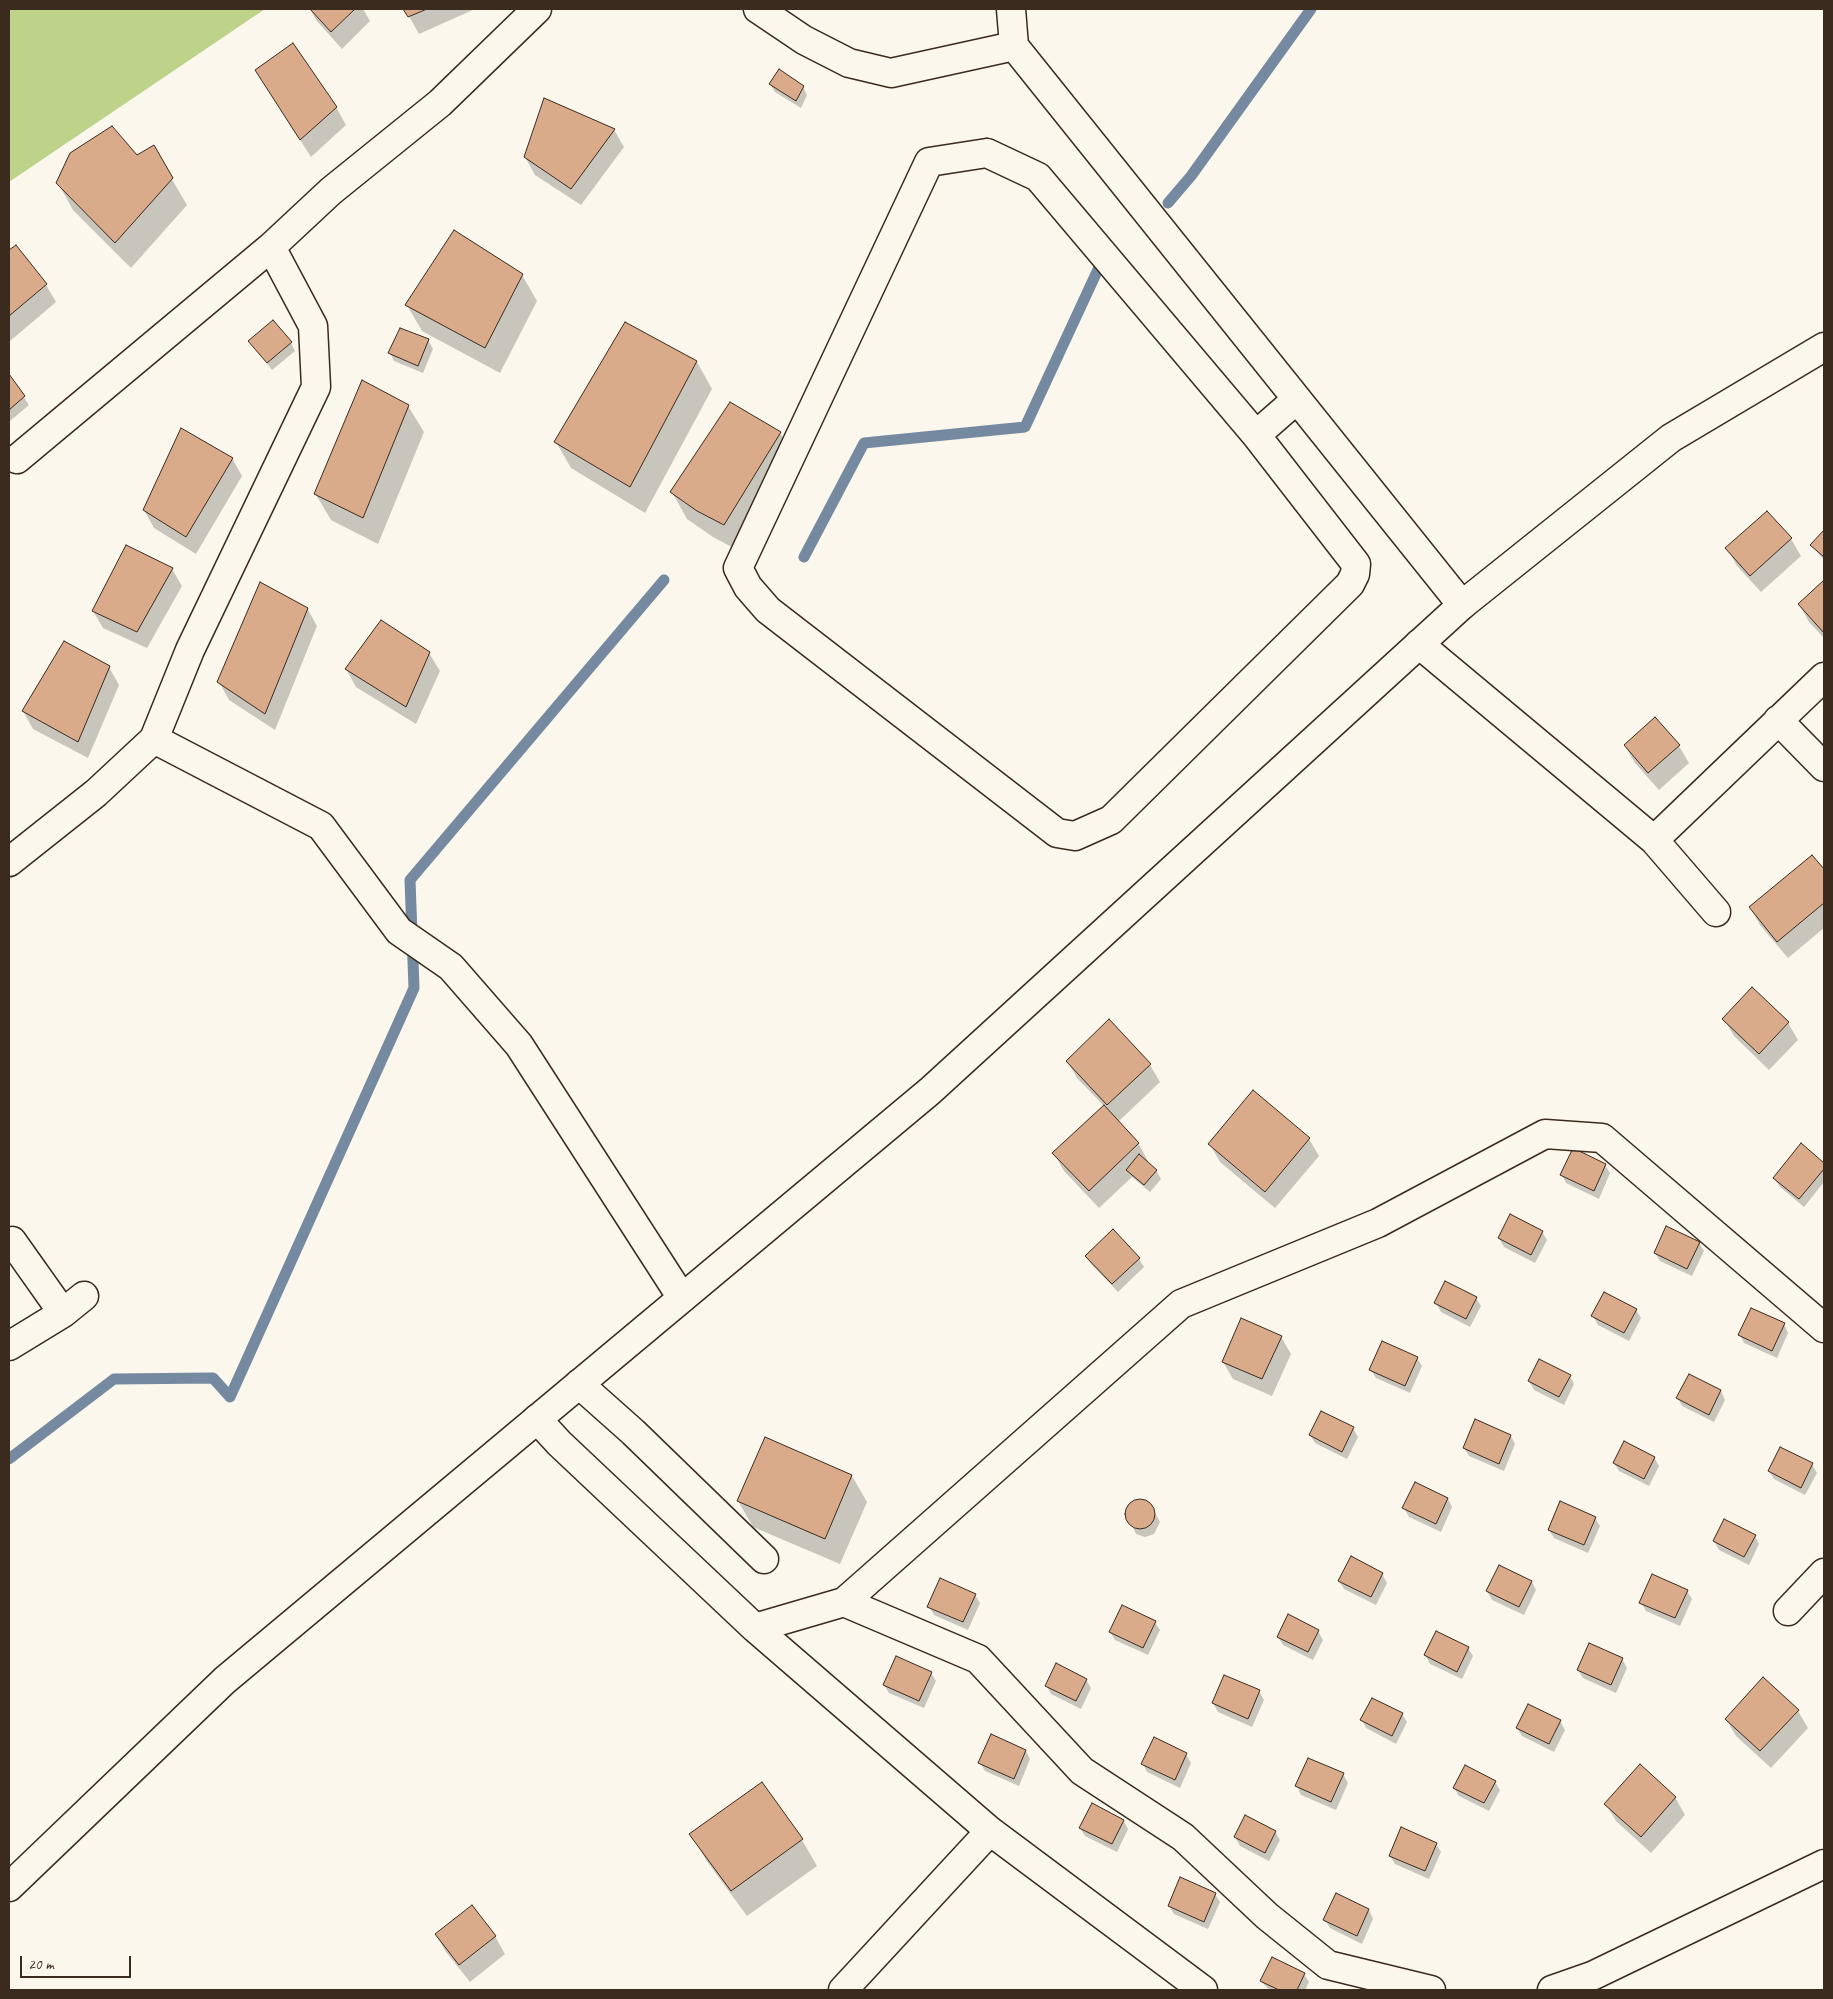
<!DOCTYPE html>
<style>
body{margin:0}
#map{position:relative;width:1833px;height:1999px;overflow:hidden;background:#fbf7ec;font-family:Caveat,sans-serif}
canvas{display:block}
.frame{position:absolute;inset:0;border:10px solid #3b2a1e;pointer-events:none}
.scale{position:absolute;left:20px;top:1956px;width:111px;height:22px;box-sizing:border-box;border:2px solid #3b2a1e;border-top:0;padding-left:6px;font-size:15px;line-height:18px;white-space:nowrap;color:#3b2a1e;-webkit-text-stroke:4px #fbf7ec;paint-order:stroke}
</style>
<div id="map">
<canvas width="1833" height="1999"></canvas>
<div class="frame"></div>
<div class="scale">20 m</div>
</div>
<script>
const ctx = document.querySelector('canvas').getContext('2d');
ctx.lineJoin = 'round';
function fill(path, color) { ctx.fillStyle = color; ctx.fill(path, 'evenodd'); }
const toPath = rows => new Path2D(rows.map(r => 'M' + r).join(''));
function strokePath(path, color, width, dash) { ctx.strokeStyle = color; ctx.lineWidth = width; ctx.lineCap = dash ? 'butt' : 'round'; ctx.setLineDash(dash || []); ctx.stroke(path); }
const green = toPath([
 [9,9,265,9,9,182]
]);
const shadow = toPath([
 [310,9,363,9,370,21,342,49,316,20],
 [405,9,475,9,419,34],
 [256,71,336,107,346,125,311,157],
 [770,84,803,87,807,95,801,108,775,92],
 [614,130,624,147,581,205,535,175,525,157],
 [153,147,187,205,131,268,73,210,58,183,137,157],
 [15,247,46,285,56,302,9,342,9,252],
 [522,275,537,301,500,373,422,331,407,305],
 [625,324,697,362,712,389,645,513,571,468,556,442],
 [428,340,433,349,423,373,394,361,390,353],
 [250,341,291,343,295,351,272,370],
 [9,376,29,405,9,422],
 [408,406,424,432,378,544,331,520,315,493],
 [780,433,795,459,739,551,713,537,687,519,672,492],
 [232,458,242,476,196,554,154,528,144,510],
 [1824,532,1824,560,1812,546],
 [1791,539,1801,556,1761,592,1737,566,1727,548],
 [172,569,182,586,147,648,103,628,93,611],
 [1824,581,1824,638,1809,622,1799,604],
 [307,608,317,626,275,730,229,700,219,682],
 [429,653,440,671,416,724,356,687,346,669],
 [109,667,119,685,88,758,33,729,23,711],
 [1625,746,1679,746,1689,763,1659,790,1635,763],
 [1812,856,1824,871,1824,928,1788,958,1760,925,1750,907],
 [1724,1019,1788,1023,1798,1040,1769,1070,1734,1036],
 [1067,1061,1150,1065,1160,1082,1118,1122,1138,1143,1148,1161,1147,1162,1156,1170,1161,1179,1150,1192,1132,1177,1099,1208,1064,1171,1054,1153,1104,1106,1077,1078],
 [1309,1139,1319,1156,1275,1208,1220,1162,1210,1144],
 [1801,1145,1824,1164,1824,1182,1804,1207,1779,1186,1774,1178],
 [1605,1165,1610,1173,1599,1199,1566,1183,1562,1175],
 [1113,1231,1139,1259,1144,1267,1118,1292,1091,1264,1086,1256],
 [1542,1232,1547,1240,1535,1263,1504,1247,1499,1238],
 [1699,1243,1704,1251,1692,1276,1660,1261,1655,1253],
 [1476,1298,1481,1306,1470,1327,1441,1312,1436,1303],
 [1636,1310,1641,1318,1629,1341,1598,1325,1593,1316],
 [1784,1324,1788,1333,1777,1358,1744,1343,1740,1335],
 [1281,1337,1291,1354,1272,1396,1233,1379,1223,1362],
 [1417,1358,1422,1366,1410,1393,1376,1378,1371,1370],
 [1570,1376,1574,1384,1564,1405,1534,1390,1529,1381],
 [1689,1376,1721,1391,1725,1400,1714,1422,1682,1406,1678,1398],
 [1353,1428,1358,1437,1347,1459,1315,1443,1310,1435],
 [1511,1436,1515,1444,1504,1471,1469,1456,1464,1448],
 [765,1438,852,1476,867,1502,840,1564,753,1527,738,1501],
 [1654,1457,1659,1466,1649,1486,1619,1471,1614,1463],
 [1812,1464,1817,1473,1805,1495,1774,1479,1769,1471],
 [1448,1499,1452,1507,1441,1532,1409,1517,1404,1508],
 [1138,1500,1151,1505,1160,1522,1154,1534,1145,1537,1136,1534,1126,1512,1130,1504],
 [1595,1518,1600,1526,1588,1553,1554,1538,1549,1530],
 [1755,1536,1759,1544,1749,1565,1719,1550,1714,1541],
 [1382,1574,1387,1583,1376,1605,1344,1589,1339,1581],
 [1532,1582,1536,1590,1524,1615,1492,1600,1487,1591],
 [1687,1591,1692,1599,1680,1626,1646,1611,1641,1603],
 [975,1595,980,1603,968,1630,934,1615,929,1606],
 [1288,1616,1318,1631,1323,1640,1313,1660,1283,1645,1278,1637],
 [1155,1622,1160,1630,1148,1655,1115,1640,1110,1632],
 [1468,1648,1473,1656,1462,1679,1430,1664,1425,1655],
 [1622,1659,1627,1668,1616,1693,1583,1678,1578,1670],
 [931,1673,936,1681,924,1708,889,1693,884,1685],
 [1086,1680,1091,1688,1081,1709,1051,1694,1046,1685],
 [1259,1691,1264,1700,1252,1727,1218,1712,1213,1703],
 [1798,1711,1808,1728,1771,1768,1736,1736,1726,1719],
 [1402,1714,1407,1722,1396,1744,1366,1728,1362,1720],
 [1560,1721,1565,1730,1554,1752,1522,1736,1517,1728],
 [1154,1739,1186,1754,1191,1763,1180,1788,1147,1772,1143,1764],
 [1026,1751,1030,1759,1019,1786,985,1771,980,1763],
 [1343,1774,1348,1783,1336,1810,1301,1795,1297,1786],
 [1495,1782,1500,1790,1489,1811,1459,1796,1454,1788],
 [761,1783,802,1840,817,1866,747,1916,706,1860,691,1834],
 [1675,1797,1685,1815,1651,1853,1616,1821,1606,1804],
 [1124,1821,1128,1829,1117,1852,1085,1836,1080,1828],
 [1275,1831,1280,1840,1269,1861,1240,1846,1235,1837],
 [1436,1844,1441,1852,1429,1879,1395,1864,1390,1856],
 [1215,1894,1220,1902,1208,1929,1174,1914,1169,1906],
 [1336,1895,1369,1910,1373,1919,1362,1944,1330,1928,1325,1920],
 [436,1935,495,1936,505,1954,470,1982,446,1952],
 [1304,1974,1309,1982,1305,1990,1269,1990,1261,1981]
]);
const stream = toPath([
 [1168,203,1191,176,1311,9],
 [804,557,864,443,1025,427,1101,263],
 [9,1459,114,1379,213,1378,230,1397,414,988,410,880,664,580]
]);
const building = toPath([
 [310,9,355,9,331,32,310,9],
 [403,9,427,9,408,17,403,9],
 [293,43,337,107,300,140,255,70,293,43],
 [779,69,804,86,796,101,769,84,779,69],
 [544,98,615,129,571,189,524,157,544,98],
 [112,126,137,155,154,145,173,178,115,243,56,183,70,153,112,126],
 [454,230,523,274,485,348,405,305,454,230],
 [16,245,47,284,9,316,9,250,16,245],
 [273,320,292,342,267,363,248,341,273,320],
 [625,322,697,361,630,487,554,442,625,322],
 [400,328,429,339,418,366,388,353,400,328],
 [9,374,25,396,9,410,9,374],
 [362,380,409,405,363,518,314,494,362,380],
 [730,402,781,432,724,525,697,511,670,492,730,402],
 [181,428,233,458,186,537,143,510,181,428],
 [1767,511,1792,538,1750,576,1725,548,1767,511],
 [1824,530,1824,557,1810,545,1824,530],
 [126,545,173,568,137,632,92,611,126,545],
 [1824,580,1824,633,1798,604,1824,580],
 [260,582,308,608,265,714,217,682,260,582],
 [381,620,430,652,406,707,345,669,381,620],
 [64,641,110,666,78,742,22,711,64,641],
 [1655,717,1680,745,1648,773,1624,745,1655,717],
 [1812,855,1824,869,1824,903,1777,942,1749,907,1812,855],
 [1752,987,1789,1022,1759,1054,1722,1019,1752,987],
 [1109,1019,1151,1064,1107,1105,1066,1061,1109,1019],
 [1253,1090,1310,1138,1265,1192,1208,1144,1253,1090],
 [1104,1105,1139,1143,1089,1191,1052,1153,1104,1105],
 [1801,1143,1824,1163,1824,1169,1799,1199,1773,1178,1801,1143],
 [1573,1148,1606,1164,1594,1191,1560,1175,1573,1148],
 [1139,1154,1157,1170,1144,1185,1126,1170,1139,1154],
 [1510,1214,1543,1231,1531,1255,1498,1238,1510,1214],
 [1666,1226,1700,1242,1687,1269,1654,1253,1666,1226],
 [1113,1229,1140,1258,1112,1284,1085,1256,1113,1229],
 [1445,1281,1477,1297,1466,1319,1434,1303,1445,1281],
 [1604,1292,1637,1309,1624,1333,1591,1316,1604,1292],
 [1751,1308,1785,1323,1772,1351,1738,1335,1751,1308],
 [1241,1318,1282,1336,1262,1379,1222,1362,1241,1318],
 [1382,1341,1418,1357,1405,1386,1369,1370,1382,1341],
 [1539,1359,1571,1375,1559,1397,1528,1381,1539,1359],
 [1689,1374,1721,1390,1709,1415,1676,1398,1689,1374],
 [1321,1411,1354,1427,1342,1452,1309,1435,1321,1411],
 [1475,1419,1511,1435,1499,1464,1463,1448,1475,1419],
 [765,1437,852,1475,825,1539,737,1501,765,1437],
 [1624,1441,1655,1457,1644,1479,1613,1463,1624,1441],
 [1780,1447,1813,1463,1801,1488,1768,1471,1780,1447],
 [1415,1482,1448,1498,1436,1524,1402,1508,1415,1482],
 '1125 1514a15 15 0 1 1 30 0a15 15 0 1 1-30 0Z',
 [1560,1501,1596,1517,1584,1545,1548,1530,1560,1501],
 [1724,1519,1756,1535,1744,1557,1713,1541,1724,1519],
 [1351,1556,1383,1573,1371,1597,1338,1581,1351,1556],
 [1499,1565,1532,1581,1519,1607,1486,1591,1499,1565],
 [1652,1574,1688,1590,1675,1618,1639,1603,1652,1574],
 [940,1578,976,1594,963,1622,927,1607,940,1578],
 [1122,1605,1156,1621,1143,1648,1109,1632,1122,1605],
 [1288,1614,1319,1630,1308,1652,1277,1637,1288,1614],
 [1436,1631,1469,1647,1457,1672,1424,1655,1436,1631],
 [1589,1643,1623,1658,1611,1685,1577,1670,1589,1643],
 [896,1656,932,1672,919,1701,883,1685,896,1656],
 [1056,1663,1087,1679,1076,1701,1045,1686,1056,1663],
 [1224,1675,1260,1690,1248,1719,1212,1703,1224,1675],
 [1763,1677,1799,1710,1760,1751,1725,1719,1763,1677],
 [1372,1698,1403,1713,1392,1736,1360,1720,1372,1698],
 [1528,1704,1561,1720,1549,1744,1516,1728,1528,1704],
 [991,1734,1026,1750,1014,1779,978,1763,991,1734],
 [1154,1737,1187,1753,1175,1780,1141,1764,1154,1737],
 [1308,1758,1344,1773,1331,1802,1295,1786,1308,1758],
 [1640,1764,1676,1797,1641,1837,1604,1804,1640,1764],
 [1465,1765,1496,1781,1484,1803,1453,1788,1465,1765],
 [762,1782,803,1839,731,1891,689,1834,762,1782],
 [1092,1803,1124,1820,1112,1844,1079,1828,1092,1803],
 [1245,1815,1276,1831,1265,1853,1234,1837,1245,1815],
 [1401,1827,1437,1843,1425,1871,1389,1856,1401,1827],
 [1180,1877,1216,1893,1204,1922,1168,1906,1180,1877],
 [1336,1893,1369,1909,1357,1936,1323,1920,1336,1893],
 [472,1905,496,1936,459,1965,435,1934,472,1905],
 [1272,1957,1305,1973,1297,1990,1279,1990,1260,1981,1272,1957]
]);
const minor = toPath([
 [758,9,804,40,849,63,891,73,1014,46],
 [1011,9,1014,46,1462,605],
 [987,153,1038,177,1256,435,1356,564,1355,574,1350,584,1111,820,1075,836,1057,833,768,610,748,587,738,568,929,162,987,153],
 [1256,435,1296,400],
 [17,459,271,247,331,191,440,103,537,9],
 [1419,644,1654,840,1716,912],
 [1778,720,1824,767],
 [154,739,321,826,399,931,451,967,519,1045,682,1298],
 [1654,840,1824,677],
 [9,862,96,793,154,739,190,650,316,387,313,326,271,247],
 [12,1241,63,1313],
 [9,1346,63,1313,84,1296],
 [579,1384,633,1432,764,1559],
 [537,1419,559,1443,755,1628,990,1831,1203,1990],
 [844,1602,978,1659,1082,1771,1183,1837,1267,1916,1328,1965,1431,1990],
 [1788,1611,1824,1573],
 [755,1628,844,1602,1181,1304,1378,1223,1545,1134,1602,1138,1824,1328],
 [843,1990,990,1831],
 [1552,1990,1592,1976,1824,1864]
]);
const secondary = toPath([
 [9,1887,225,1680,930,1091,1462,605,1671,438,1824,347]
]);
fill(green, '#bdd389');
fill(shadow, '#0003');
strokePath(stream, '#758aa0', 11);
fill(building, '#daab8b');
strokePath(building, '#3b2a1e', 1);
strokePath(minor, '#3b2a1e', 31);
strokePath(secondary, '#3b2a1e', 31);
strokePath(minor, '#fbf7ec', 28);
strokePath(secondary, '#fbf7ec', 28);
</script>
